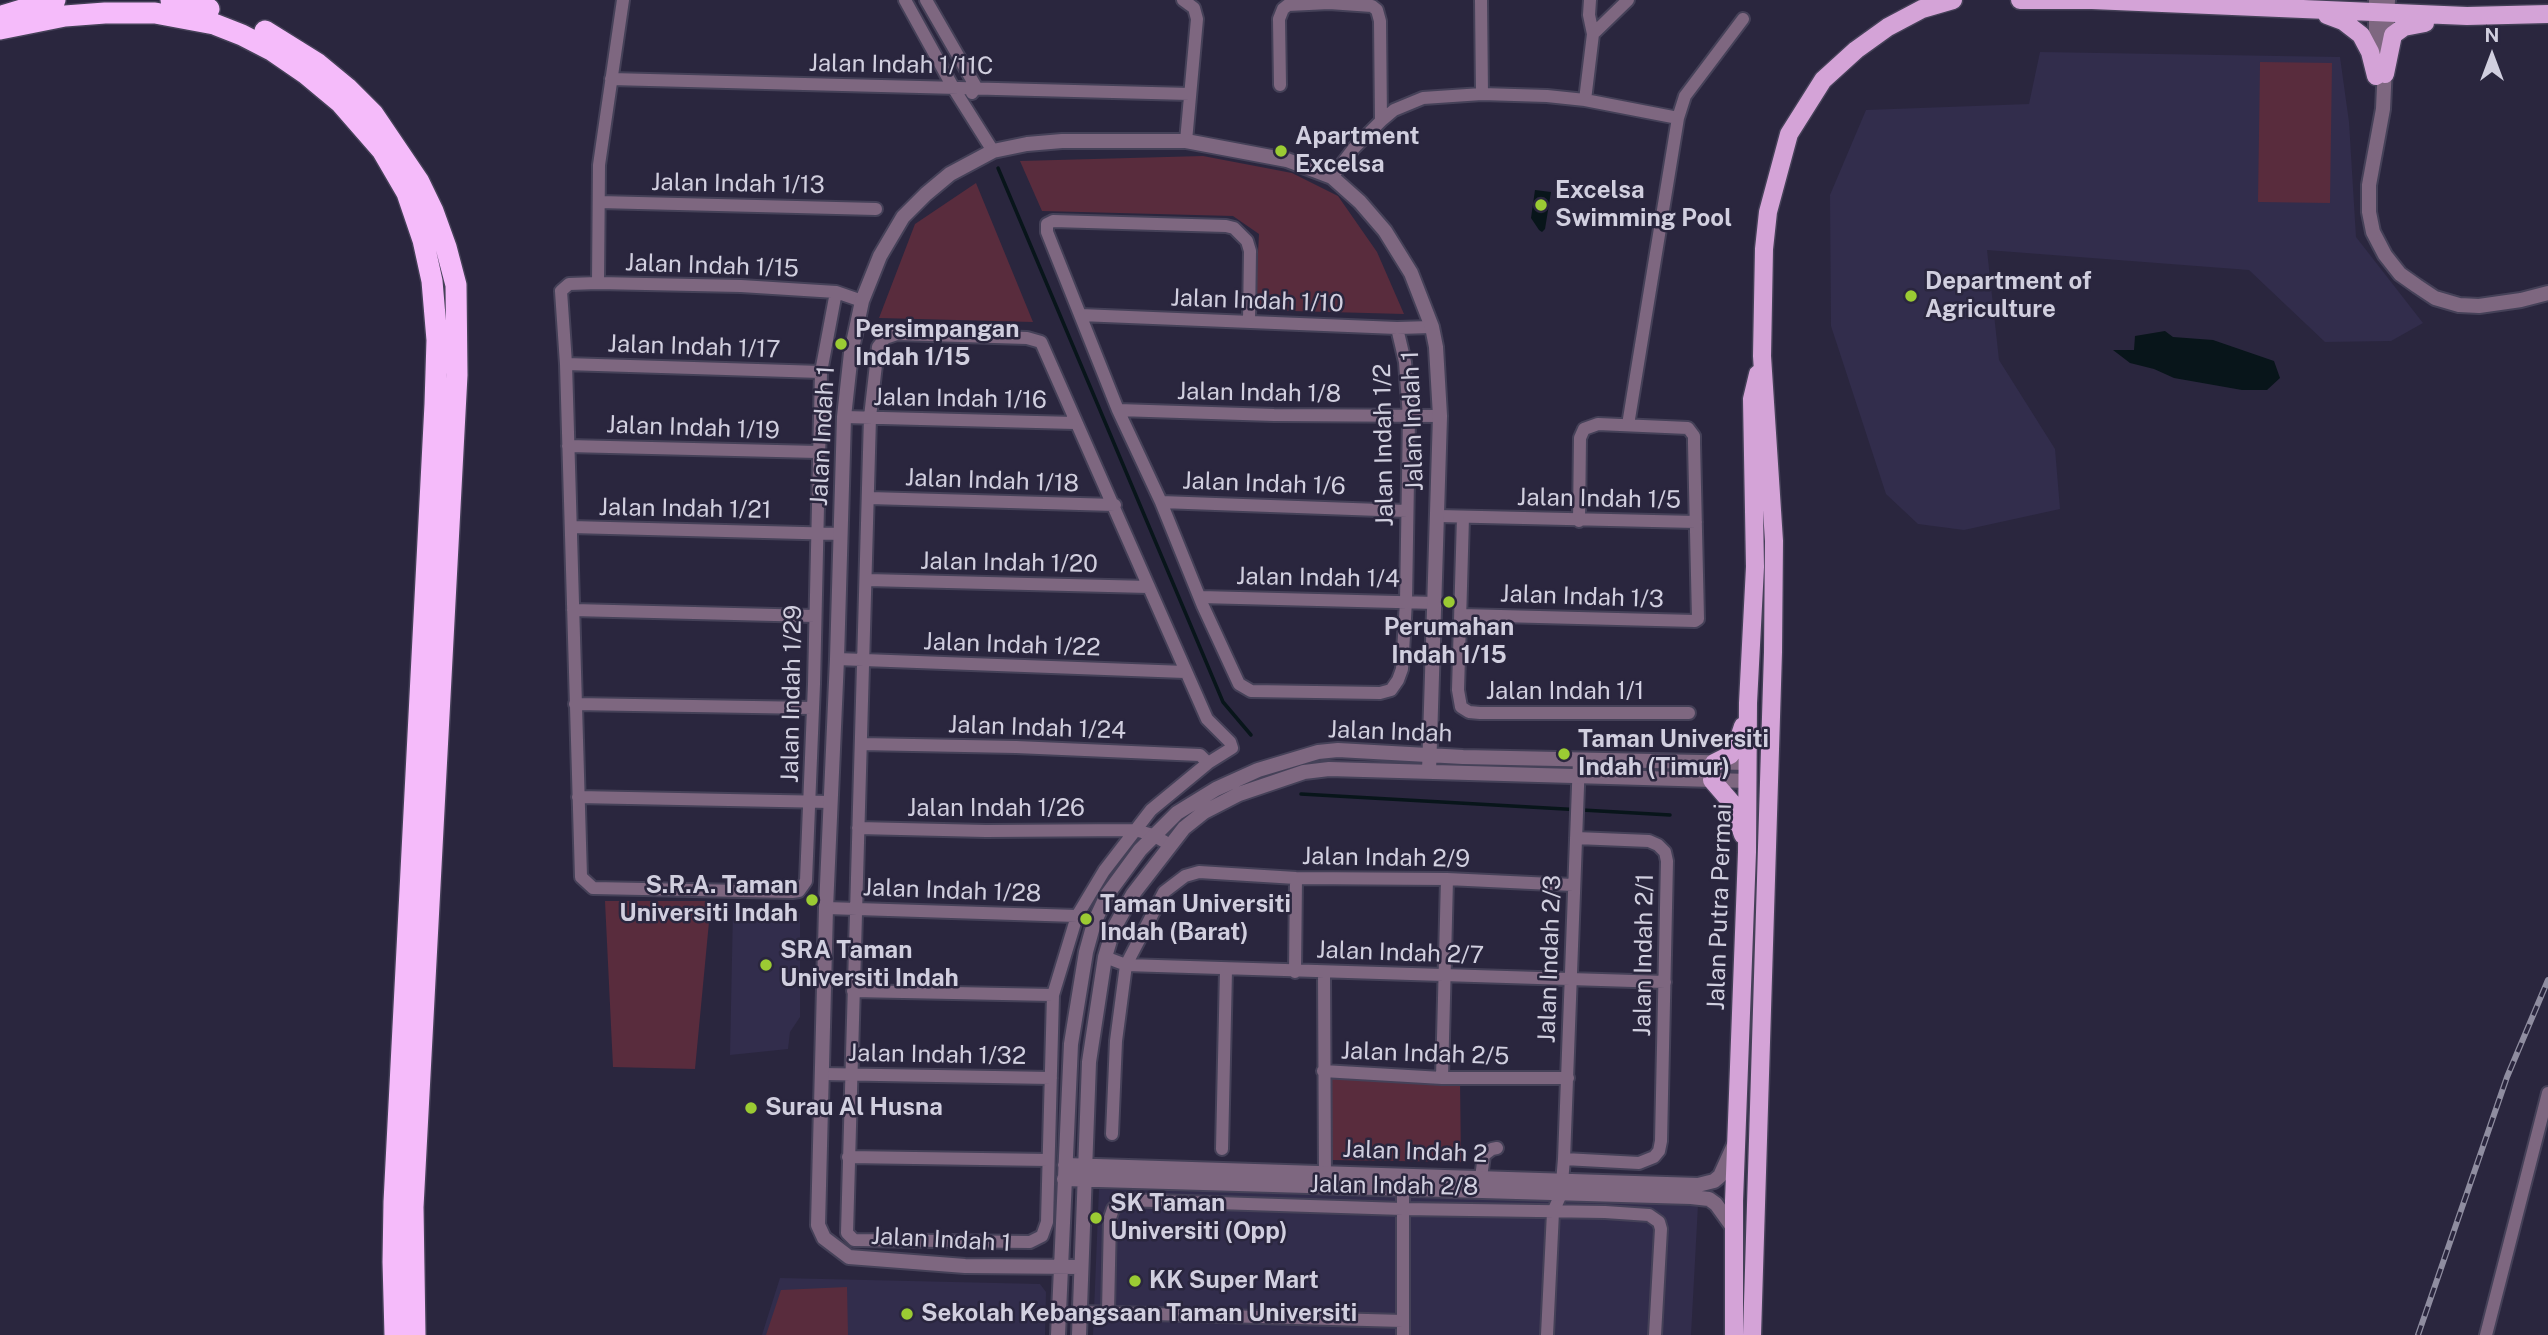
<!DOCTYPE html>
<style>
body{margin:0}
#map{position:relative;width:2548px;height:1335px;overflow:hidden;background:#2a263e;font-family:"Public Sans",sans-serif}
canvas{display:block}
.north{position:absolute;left:2457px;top:21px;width:70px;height:70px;-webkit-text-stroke:5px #2a263e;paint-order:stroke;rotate:0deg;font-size:19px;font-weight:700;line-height:28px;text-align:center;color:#d1cfdf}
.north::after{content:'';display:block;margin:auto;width:24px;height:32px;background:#d1cfdf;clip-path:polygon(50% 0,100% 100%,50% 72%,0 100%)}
</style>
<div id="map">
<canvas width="2548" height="1335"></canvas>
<div class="north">N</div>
</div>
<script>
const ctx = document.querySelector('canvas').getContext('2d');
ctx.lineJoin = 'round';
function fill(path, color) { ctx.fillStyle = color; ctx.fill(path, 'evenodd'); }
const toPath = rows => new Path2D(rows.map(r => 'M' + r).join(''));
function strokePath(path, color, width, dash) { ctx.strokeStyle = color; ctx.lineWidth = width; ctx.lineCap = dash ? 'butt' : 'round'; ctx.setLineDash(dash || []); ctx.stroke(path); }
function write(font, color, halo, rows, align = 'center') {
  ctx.font = font + ' "Public Sans",sans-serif'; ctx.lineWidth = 5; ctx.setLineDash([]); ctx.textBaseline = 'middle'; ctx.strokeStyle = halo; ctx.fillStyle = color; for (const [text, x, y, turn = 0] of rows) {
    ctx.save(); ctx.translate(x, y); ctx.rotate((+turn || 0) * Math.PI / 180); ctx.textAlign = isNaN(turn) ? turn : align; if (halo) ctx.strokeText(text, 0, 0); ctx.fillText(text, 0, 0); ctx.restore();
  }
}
const built = toPath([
 [2040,52,2340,57,2349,122,2356,237,2423,323,2391,341,2325,342,2249,270,1987,250,1999,360,2055,449,2060,509,1964,530,1918,524,1886,494,1831,326,1830,195,1866,110,2029,104],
 [733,909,800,913,800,1017,790,1032,788,1049,730,1055],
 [1099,1189,1698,1205,1691,1335,1093,1335],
 [780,1278,1040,1284,1046,1292,1045,1335,762,1335]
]);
const green = toPath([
 [2260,62,2332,63,2330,203,2258,202],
 [1203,156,1292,173,1338,196,1377,252,1404,314,1255,310,1259,234,1233,216,1042,211,1020,161],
 [976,183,1033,322,879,318,915,224],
 [605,901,711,901,695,1069,613,1067],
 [1330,1076,1460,1080,1461,1162,1331,1160],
 [847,1287,848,1335,766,1335,781,1290]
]);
const water = toPath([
 [1535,190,1551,192,1545,229,1542,232,1539,230,1531,218],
 [2165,331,2173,337,2213,340,2274,361,2280,378,2267,390,2242,390,2174,378,2154,369,2130,363,2113,350,2134,350,2135,336]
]);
const stream = toPath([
 [998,168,1223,702,1251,735],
 [1301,794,1670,815]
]);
const minor = toPath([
 [905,0,954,89,993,151],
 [926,0,976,87,972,93],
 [1183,0,1194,8,1197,19,1186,141],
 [1481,0,1482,94],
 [1593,34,1628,0],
 [611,79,1190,94],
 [1280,85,1279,19,1283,9,1288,5,1329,3,1372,6,1377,10,1380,21,1381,121],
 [1585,100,1593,34,1589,15,1590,0],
 [1332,177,1354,148,1381,121,1394,110,1423,98,1482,94,1547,96,1585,100,1678,118],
 [599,202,876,209],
 [598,283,599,165,623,0],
 [836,292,821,372,814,684,806,881,799,891,792,892,593,888,581,877,566,364,561,291,569,284,598,283,741,286,836,292,862,301],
 [1080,315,1397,328,1432,327],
 [1249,321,1250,251,1247,241,1234,228,1226,226,1053,221,1047,224,1047,232,1118,410,1161,502,1203,606,1239,684,1251,691,1380,693,1391,690,1398,680,1402,669,1406,601,1409,417,1405,362,1397,328],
 [897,334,1027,338,1041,342,1207,719,1230,742,1232,748,1208,763,1151,810,1104,871,1077,916,1053,995,1047,1222,1042,1236,1030,1242,854,1240,847,1233,870,417,878,347,885,338,897,334],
 [566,364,821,372],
 [1118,410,1274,415,1440,416],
 [844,417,1075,423],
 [1628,425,1678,118,1685,96,1743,19],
 [568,446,818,452],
 [869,498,1115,505],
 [1161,502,1407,511],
 [1438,516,1696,522],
 [1463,517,1458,690,1461,707,1469,712,1480,713,1689,713],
 [571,527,841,534],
 [867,580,1149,587],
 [1200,597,1436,603],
 [573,610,815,616],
 [1461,615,1695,621,1698,619,1694,443,1694,436,1688,428,1598,424,1584,429,1580,438,1579,521],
 [837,659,1185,672],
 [575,704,812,708],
 [861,744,1016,747,1200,755,1208,763],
 [578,797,830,802],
 [858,828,986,831,1135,830,1153,835,1170,845],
 [826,908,1077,916],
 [1105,957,1126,965,1665,982],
 [1295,972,1296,878],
 [1324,972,1325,1182],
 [853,991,1053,995],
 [1323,1071,1442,1078,1568,1078],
 [823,1074,1051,1078],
 [1442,1078,1447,879],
 [1112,1134,1116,1041,1126,965,1164,892,1185,876,1199,872,1296,878,1447,879,1573,885],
 [1222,1149,1226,970],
 [848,1157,1048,1160],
 [1564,1159,1639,1163,1654,1157,1659,1151,1661,1141,1667,861,1665,852,1658,845,1649,841,1576,838],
 [1481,1178,1484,1155,1492,1149,1497,1148],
 [1080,1312,1403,1321],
 [1108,1312,1110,1218,1113,1209,1124,1200,1403,1209,1605,1212,1649,1215,1659,1222,1661,1229,1655,1335],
 [1403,1335,1403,1181],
 [1547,1335,1553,1212,1561,1194,1564,1159,1579,760],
 [2486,1335,2548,1093]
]);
const tertiary = toPath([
 [2376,0,2376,63],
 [2388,0,2383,109,2369,185,2369,212,2373,232,2385,255,2400,274,2417,286,2435,298,2459,305,2479,306,2521,300,2548,293],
 [1065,1165,1698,1185,1714,1181,1720,1176,1734,1145],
 [1064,1179,1691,1197,1709,1199,1716,1204,1734,1229],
 [1081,1267,965,1266,849,1257,824,1238,818,1225,826,908,837,659,844,417,851,353,862,301,880,256,903,217,926,194,950,174,993,151,1027,144,1062,141,1186,141,1287,160,1332,177,1360,202,1385,231,1411,273,1432,327,1436,347,1440,416,1429,772],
 [1058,1335,1071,1044,1086,952,1094,923,1107,895,1140,850,1177,813,1216,789,1258,770,1318,752,1338,750,1463,757,1748,763],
 [1079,1335,1089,1062,1105,957,1113,930,1133,894,1184,828,1204,812,1239,794,1304,772,1329,769,1748,781]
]);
const primary = toPath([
 [2020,0,2092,0,2467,16,2548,14],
 [2327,15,2343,21,2361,35,2370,52,2376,76],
 [2385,74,2393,35,2404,27,2425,23],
 [1714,763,1730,755,1736,747,1743,726],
 [1712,780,1731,802,1743,835],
 [1734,1335,1734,1201,1747,852,1748,703,1755,567,1752,399,1758,374],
 [1752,1335,1773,652,1774,541,1762,356,1764,249,1768,212,1789,134,1823,80,1856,50,1888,27,1922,9,1953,0]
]);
const motorway = toPath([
 [171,0,209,9],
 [5,15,55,0],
 [0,29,65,16,105,13,155,13,214,24,242,35,273,51,305,73,341,103,382,150,407,193,423,240,432,281,437,340,435,404,394,1202,393,1262,395,1335],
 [265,31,318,64,347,88,373,114,419,182,433,211,446,247,456,285,457,375,413,1207,415,1335]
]);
const rail = toPath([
 [2418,1335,2507,1077,2548,980]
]);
const markers = [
 [1281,151,7,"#9bcb33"],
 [1541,205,7,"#9bcb33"],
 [1911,296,7,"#9bcb33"],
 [841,344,7,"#9bcb33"],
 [1449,602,7,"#9bcb33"],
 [1564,754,7,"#9bcb33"],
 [812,900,7,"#9bcb33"],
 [1086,919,7,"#9bcb33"],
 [766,965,7,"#9bcb33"],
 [751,1108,7,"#9bcb33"],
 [1096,1218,7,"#9bcb33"],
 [1135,1281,7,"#9bcb33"],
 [907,1314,7,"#9bcb33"]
];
const streetNames = [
 ["Jalan Indah 1/11C",901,65,1],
 ["Jalan Indah 1/13",738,184,1],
 ["Jalan Indah 1/15",712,266,2],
 ["Jalan Indah 1/10",1257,301,2],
 ["Jalan Indah 1/17",694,347,2],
 ["Jalan Indah 1/8",1259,393,1],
 ["Jalan Indah 1/16",960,399,1],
 ["Jalan Indah 1",1413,421,-92],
 ["Jalan Indah 1/19",693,428,2],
 ["Jalan Indah 1",823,436,-87],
 ["Jalan Indah 1/2",1384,445,-91],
 ["Jalan Indah 1/18",992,481,2],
 ["Jalan Indah 1/6",1264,484,2],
 ["Jalan Indah 1/5",1599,499,1],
 ["Jalan Indah 1/21",685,509,1],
 ["Jalan Indah 1/20",1009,563,1],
 ["Jalan Indah 1/4",1318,578,1],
 ["Jalan Indah 1/3",1582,597,2],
 ["Jalan Indah 1/22",1012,645,2],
 ["Jalan Indah 1/1",1565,692],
 ["Jalan Indah 1/29",792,694,-89],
 ["Jalan Indah 1/24",1037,728,2],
 ["Jalan Indah",1390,732,2],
 ["Jalan Indah 1/26",996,809],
 ["Jalan Indah 2/9",1386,858,1],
 ["Jalan Indah 1/28",952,891,2],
 ["Jalan Putra Permai",1720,907,-88],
 ["Jalan Indah 2/7",1400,953,2],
 ["Jalan Indah 2/1",1644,955,-89],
 ["Jalan Indah 2/3",1550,959,-88],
 ["Jalan Indah 2/5",1425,1054,2],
 ["Jalan Indah 1/32",937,1055,1],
 ["Jalan Indah 2",1415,1152,2],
 ["Jalan Indah 2/8",1394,1186,1],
 ["Jalan Indah 1",941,1240,3]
];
const poiNames = [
 ["Apartment",1295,137],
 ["Excelsa",1295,165],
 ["Excelsa",1555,191],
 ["Swimming Pool",1555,219],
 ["Department of",1925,282],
 ["Agriculture",1925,310],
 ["Persimpangan",855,330],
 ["Indah 1/15",855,358],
 ["Perumahan",1449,628,"center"],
 ["Indah 1/15",1449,656,"center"],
 ["Taman Universiti",1578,740],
 ["Indah (Timur)",1578,768],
 ["S.R.A. Taman",798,886,"right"],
 ["Universiti Indah",798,914,"right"],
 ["Taman Universiti",1100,905],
 ["Indah (Barat)",1100,933],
 ["SRA Taman",780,951],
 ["Universiti Indah",780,979],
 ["Surau Al Husna",765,1108],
 ["SK Taman",1110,1204],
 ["Universiti (Opp)",1110,1232],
 ["KK Super Mart",1149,1281],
 ["Sekolah Kebangsaan Taman Universiti",921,1314]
];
fill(built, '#322d4c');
fill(green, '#592c3d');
fill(water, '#08151a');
strokePath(stream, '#08151a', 3.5);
strokePath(minor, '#454158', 16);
strokePath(tertiary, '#454158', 18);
strokePath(primary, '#454158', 21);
strokePath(motorway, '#454158', 24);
strokePath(minor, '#7e6780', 12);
strokePath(tertiary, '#7e6780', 14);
strokePath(primary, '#d4a3d7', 18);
strokePath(motorway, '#f5bbfa', 21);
strokePath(rail, '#8f8da0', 6);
strokePath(rail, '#2a263e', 3.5, [10]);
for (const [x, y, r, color] of markers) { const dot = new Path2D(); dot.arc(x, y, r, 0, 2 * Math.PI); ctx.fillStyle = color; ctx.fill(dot); strokePath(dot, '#2a263e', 2.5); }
write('24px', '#d1cfdf', '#2a263e', streetNames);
write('bold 24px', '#d1cfdf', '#2a263e', poiNames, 'left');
</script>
